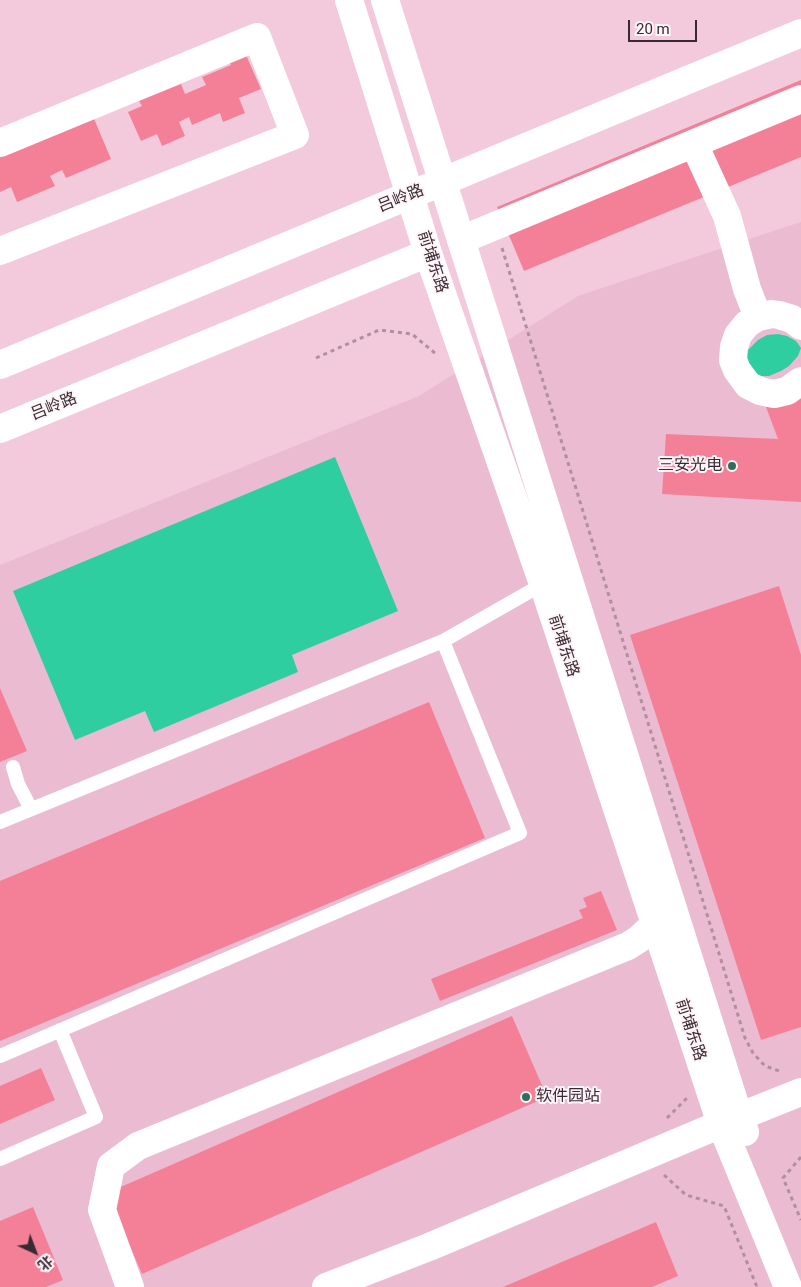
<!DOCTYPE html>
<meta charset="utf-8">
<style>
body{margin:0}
#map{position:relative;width:801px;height:1287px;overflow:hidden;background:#f3c9dc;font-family:Roboto,"Noto Sans SC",sans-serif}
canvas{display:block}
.north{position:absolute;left:10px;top:1227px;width:50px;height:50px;-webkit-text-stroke:4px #fdf4f8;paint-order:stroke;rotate:137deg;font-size:14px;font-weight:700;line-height:20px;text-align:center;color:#392931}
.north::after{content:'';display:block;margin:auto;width:18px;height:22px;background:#392931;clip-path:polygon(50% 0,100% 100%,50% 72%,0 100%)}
.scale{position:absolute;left:628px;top:20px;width:69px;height:22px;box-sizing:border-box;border:2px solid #392931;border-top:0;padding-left:6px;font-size:15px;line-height:18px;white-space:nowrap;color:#392931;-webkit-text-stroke:4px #fdf4f8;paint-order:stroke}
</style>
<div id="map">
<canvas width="801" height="1287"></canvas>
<div class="north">北</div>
<div class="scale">20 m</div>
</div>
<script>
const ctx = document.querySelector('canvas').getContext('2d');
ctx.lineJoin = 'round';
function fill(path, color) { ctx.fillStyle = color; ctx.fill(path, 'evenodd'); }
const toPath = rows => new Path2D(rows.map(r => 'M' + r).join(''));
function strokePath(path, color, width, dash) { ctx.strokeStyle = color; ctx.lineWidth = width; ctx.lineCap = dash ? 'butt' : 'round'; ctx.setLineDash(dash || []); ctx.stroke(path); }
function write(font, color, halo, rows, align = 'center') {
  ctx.font = font + ' Roboto,"Noto Sans SC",sans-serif'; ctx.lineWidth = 4; ctx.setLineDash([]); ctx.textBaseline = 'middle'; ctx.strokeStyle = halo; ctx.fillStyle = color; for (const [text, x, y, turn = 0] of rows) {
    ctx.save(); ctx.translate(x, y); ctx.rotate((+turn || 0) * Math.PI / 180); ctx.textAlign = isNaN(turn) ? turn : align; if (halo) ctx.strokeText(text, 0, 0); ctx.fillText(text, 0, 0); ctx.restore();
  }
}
const built = toPath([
 [801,222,801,1287,0,1287,0,565,419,396,578,296]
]);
const water = toPath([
 [778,334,787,336,796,341,801,348,798,356,789,366,781,371,769,376,754,376,745,360,748,350,758,340,767,335],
 [335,457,398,611,292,655,298,672,154,732,145,711,75,740,13,591]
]);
const building = toPath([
 [246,55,261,89,239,98,245,113,223,122,220,113,192,125,189,117,179,122,185,136,162,146,157,134,141,141,128,112,142,106,139,101,181,84,185,94,206,85,202,77,231,65,229,62],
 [801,80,801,157,524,271,497,207],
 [92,114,111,159,66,178,62,170,50,176,55,186,17,202,11,187,0,192,0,152],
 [801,393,801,502,662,494,666,434,778,439,766,407],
 [779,586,801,655,801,1027,761,1040,630,635],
 [0,688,27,751,0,762],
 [429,702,485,838,0,1041,0,881],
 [601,891,617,930,440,1001,431,979,583,918,579,910,587,907,583,898],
 [512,1016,547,1097,142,1274,107,1193],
 [41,1068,55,1100,0,1124,0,1086],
 [33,1207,63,1280,46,1287,0,1287,0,1221],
 [656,1222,678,1276,652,1287,503,1287]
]);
const path = toPath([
 [502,248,745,1038,753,1053,765,1066,782,1072],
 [316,358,379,330,412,334,436,354],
 [667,1118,687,1098],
 [801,1157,783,1178,801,1220],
 [664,1175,686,1195,724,1206,757,1287]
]);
const lane = toPath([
 [13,767,18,784,31,809],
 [0,822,443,641,543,584],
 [0,1056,520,833,443,641],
 [0,1159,96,1117,60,1030]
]);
const street = toPath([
 [0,143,257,37,295,135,0,251],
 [694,144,727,216,747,289,758,317],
 [801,326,792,319,779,315,772,314,758,317,747,324,738,335,734,347,733,360,737,370,748,385,760,391,774,394,787,391,801,381],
 [130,1287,102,1210,111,1166,138,1146,628,946,639,939,655,924]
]);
const secondary = toPath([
 [349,0,428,253,543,584,721,1124,788,1287],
 [385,0,739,1117,745,1132],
 [326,1287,429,1247,721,1124,801,1092]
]);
const primary = toPath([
 [461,240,801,99],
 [0,365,801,33],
 [0,429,428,253]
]);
const markers = [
 [732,466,5,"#316d59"],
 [526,1097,5,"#316d59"]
];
const streetNames = [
 ["吕岭路",401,199,-22],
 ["前埔东路",432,262,72],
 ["吕岭路",54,407,-22],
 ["前埔东路",563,646,72],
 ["前埔东路",690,1030,72]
];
const poiNames = [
 ["三安光电",722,466],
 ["软件园站",536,1097,"left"]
];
fill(built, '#ebbbd2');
fill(water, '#2fcea0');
fill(building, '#f48097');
strokePath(path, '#b0909f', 3, [4, 4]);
strokePath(lane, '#fff', 14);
strokePath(street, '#fff', 28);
strokePath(secondary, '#fff', 28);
strokePath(primary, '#fff', 28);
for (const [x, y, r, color] of markers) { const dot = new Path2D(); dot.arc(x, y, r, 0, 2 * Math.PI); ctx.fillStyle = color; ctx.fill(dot); strokePath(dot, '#fdf4f8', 2); }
write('16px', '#392931', '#fdf4f8', streetNames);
write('16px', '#392931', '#fdf4f8', poiNames, 'right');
</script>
